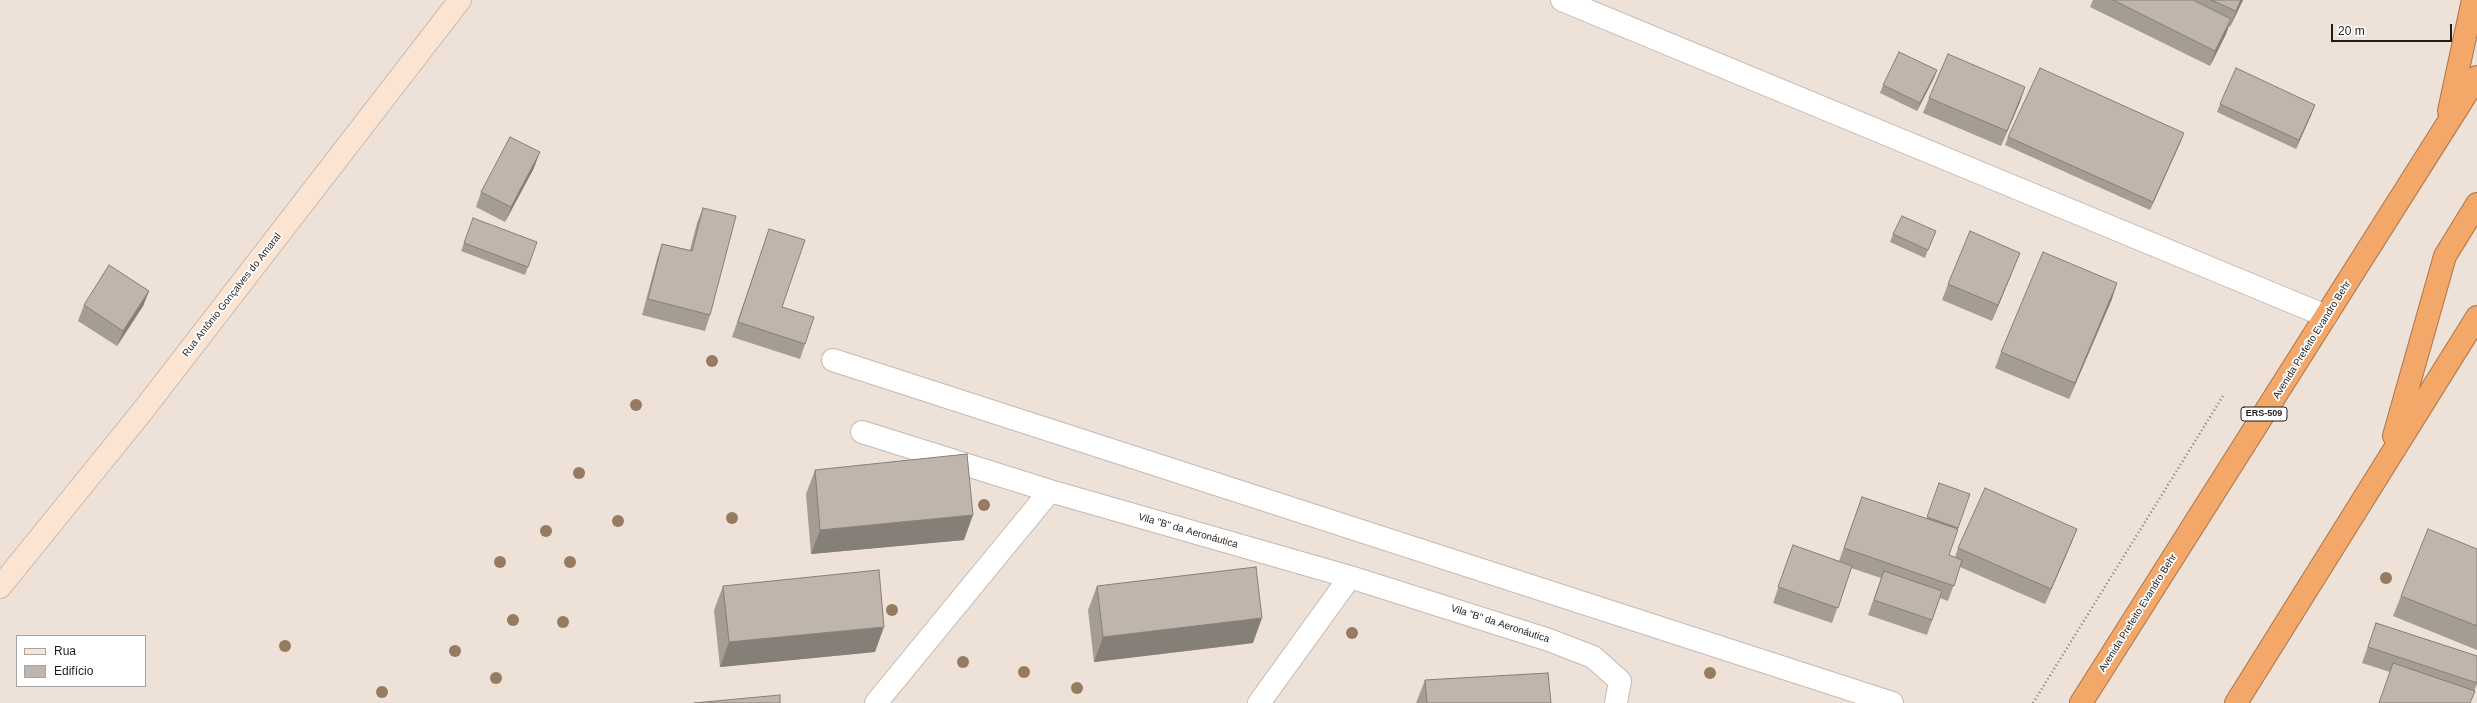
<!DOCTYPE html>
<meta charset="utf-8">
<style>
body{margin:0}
#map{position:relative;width:2477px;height:703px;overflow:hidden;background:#ede1d8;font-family:Helvetica,sans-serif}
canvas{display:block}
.legend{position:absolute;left:16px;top:635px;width:130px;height:52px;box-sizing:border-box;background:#fff;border:1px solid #a6a4a3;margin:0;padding:5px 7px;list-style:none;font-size:12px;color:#201c19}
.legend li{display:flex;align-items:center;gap:8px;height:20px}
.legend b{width:20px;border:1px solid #a6a4a3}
.scale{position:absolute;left:2331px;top:24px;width:121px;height:18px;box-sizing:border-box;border:2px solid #201c19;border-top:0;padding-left:5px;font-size:12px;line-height:14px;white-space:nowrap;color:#201c19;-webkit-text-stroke:3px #fff;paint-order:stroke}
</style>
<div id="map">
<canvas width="2477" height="703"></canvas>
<ul class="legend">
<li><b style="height:5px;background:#fbe5d2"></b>Rua</li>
<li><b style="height:11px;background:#c0b5ac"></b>Edifício</li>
</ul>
<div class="scale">20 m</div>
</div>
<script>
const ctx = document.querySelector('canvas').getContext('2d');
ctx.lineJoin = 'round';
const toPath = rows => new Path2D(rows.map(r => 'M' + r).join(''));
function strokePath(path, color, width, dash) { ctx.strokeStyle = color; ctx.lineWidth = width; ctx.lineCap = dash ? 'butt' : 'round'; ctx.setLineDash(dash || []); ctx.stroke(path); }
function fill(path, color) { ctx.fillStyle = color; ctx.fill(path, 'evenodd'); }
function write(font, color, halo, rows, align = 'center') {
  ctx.font = font + ' Helvetica,sans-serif'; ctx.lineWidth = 3.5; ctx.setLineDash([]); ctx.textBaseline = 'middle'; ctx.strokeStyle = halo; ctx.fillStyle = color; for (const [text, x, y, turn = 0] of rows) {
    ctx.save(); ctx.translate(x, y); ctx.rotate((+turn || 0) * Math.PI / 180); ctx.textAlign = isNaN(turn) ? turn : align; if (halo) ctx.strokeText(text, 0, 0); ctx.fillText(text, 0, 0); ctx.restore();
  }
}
const path = toPath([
 [2033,703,2223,396]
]);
const lane = toPath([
 [1562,0,2326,316],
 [833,360,1892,703],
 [862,432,1050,491,1350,577,1549,640,1593,657,1620,681,1616,703],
 [876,703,1050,491],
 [1259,703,1350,577]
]);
const secondary = toPath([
 [0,587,141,413,460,0]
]);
const highway = toPath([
 [2449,111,2473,0],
 [2394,436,2445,256,2477,204],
 [2081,703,2477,77],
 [2236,703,2477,317]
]);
const trees = [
 [712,361],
 [636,405],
 [579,473],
 [984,505],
 [732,518],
 [618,521],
 [546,531],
 [500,562],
 [570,562],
 [2386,578],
 [892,610],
 [513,620],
 [563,622],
 [1352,633],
 [285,646],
 [455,651],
 [963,662],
 [1024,672],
 [1710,673],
 [496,678],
 [1077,688],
 [382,692]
];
const wall = toPath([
 [2093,0,2243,0,2230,27,2229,26,2226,34,2210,66,2090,7],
 [1937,70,1934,78,1917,111,1880,93,1883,85],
 [1929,98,2020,102,2001,146,1923,113],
 [2220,104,2312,113,2296,149,2217,112],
 [2008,137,2181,141,2150,210,2005,145],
 [534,168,505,222,476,207,481,192],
 [703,208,710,315,705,331,642,315,657,259,662,244,690,250,697,223],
 [769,229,782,307,805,344,800,359,732,337],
 [1893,234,1932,239,1925,258,1890,242],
 [537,242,525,275,461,251,464,243],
 [2014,268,1992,321,1942,300,1948,284],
 [149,291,143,306,117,346,78,321,84,305],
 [2112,299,2069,399,1995,368,2001,352],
 [815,470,964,540,811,554,806,494],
 [1939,483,1958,528,1949,555,1955,557,1958,548,2077,529,2071,544,2045,604,1960,567,1948,601,1940,598,1927,635,1868,615,1881,578,1851,568,1832,623,1773,603,1793,545,1839,561,1862,497,1927,519],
 [2477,549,2477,650,2393,616,2401,596],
 [723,586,875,652,720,667,714,610],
 [1097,586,1253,643,1094,662,1088,610],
 [2376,623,2477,656,2477,684,2470,703,2390,672,2362,663],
 [1425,680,1551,703,1416,703]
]);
const shadedWall = toPath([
 [2241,0,2243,0,2230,27,2236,11],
 [2231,19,2226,34,2210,66,2215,51],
 [1937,70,1934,78,1917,111,1920,103],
 [2025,87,2020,102,2001,146,2007,131],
 [2315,105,2312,113,2296,149,2299,140],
 [2184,133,2181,141,2150,210,2153,202],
 [540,152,534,168,505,222,511,207],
 [2020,253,2014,268,1992,321,1998,305],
 [2117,283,2112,299,2069,399,2075,383],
 [149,291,143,306,117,346,123,331],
 [973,515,964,540,811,554,820,530],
 [2077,529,2071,544,2045,604,2051,589],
 [1262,618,1253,643,1094,662,1103,637],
 [884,627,875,652,720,667,729,642]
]);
const building = toPath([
 [2113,0,2193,0,2231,19,2215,51,2113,0],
 [2211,0,2241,0,2236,11,2211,0],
 [1899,52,1937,70,1920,103,1883,85,1899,52],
 [1948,54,2025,87,2007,131,1929,98,1948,54],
 [2040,68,2184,133,2153,202,2008,137,2040,68],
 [2236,68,2315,105,2299,140,2220,104,2236,68],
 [510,137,540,152,511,207,481,192,510,137],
 [703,208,736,216,710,315,648,299,662,244,692,251,703,208],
 [1902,216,1936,231,1928,250,1893,234,1902,216],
 [473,218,537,242,528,267,464,243,473,218],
 [769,229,805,240,782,307,814,317,805,344,738,322,769,229],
 [1970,231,2020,253,1998,305,1948,284,1970,231],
 [2043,252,2117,283,2075,383,2001,352,2043,252],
 [109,265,149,291,123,331,84,305,109,265],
 [967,454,973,515,820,530,815,470,967,454],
 [1939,483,1970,494,1958,528,1927,517,1939,483],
 [1985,488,2077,529,2051,589,1958,548,1985,488],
 [1862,497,1958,529,1949,555,1962,560,1954,586,1844,548,1862,497],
 [2428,529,2477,549,2477,626,2401,596,2428,529],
 [1793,545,1852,566,1838,608,1778,587,1793,545],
 [1256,567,1262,618,1103,637,1097,586,1256,567],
 [879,570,884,627,729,642,723,586,879,570],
 [1884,571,1942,591,1932,620,1874,600,1884,571],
 [2376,623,2477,656,2477,683,2368,647,2376,623],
 [2393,663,2475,691,2470,703,2379,703,2393,663],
 [1548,673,1551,703,1427,703,1425,680,1548,673],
 [780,695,780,703,694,703,780,695]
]);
const shields = [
 [2264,414,46]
];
const shieldNames = [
 ["ERS-509",2264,414]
];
const streetNames = [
 ["Rua Antônio Gonçalves do Amaral",232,295,-52],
 ["Avenida Prefeito Evandro Behr",2312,340,-58],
 ["Vila \"B\" da Aeronáutica",1188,531,16],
 ["Avenida Prefeito Evandro Behr",2138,613,-58],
 ["Vila \"B\" da Aeronáutica",1500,624,18]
];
strokePath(lane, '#c5b9b0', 24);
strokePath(secondary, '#c5b9b0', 24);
strokePath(highway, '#a9764c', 24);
strokePath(path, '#827a74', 2.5, [1, 3]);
strokePath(lane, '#fff', 22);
strokePath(secondary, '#fbe5d2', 22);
strokePath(highway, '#f3a768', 22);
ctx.fillStyle = '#967b61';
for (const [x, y] of trees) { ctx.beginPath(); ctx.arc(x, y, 6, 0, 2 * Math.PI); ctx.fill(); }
fill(wall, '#a59c94');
fill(shadedWall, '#867f78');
fill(building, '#c0b5ac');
strokePath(building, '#867f78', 1);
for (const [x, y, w] of shields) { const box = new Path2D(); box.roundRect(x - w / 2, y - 7, w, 14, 3); ctx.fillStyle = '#fff'; ctx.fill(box); strokePath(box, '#201c19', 1); }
write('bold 9px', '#201c19', null, shieldNames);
write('10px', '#201c19', '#fff', streetNames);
</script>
